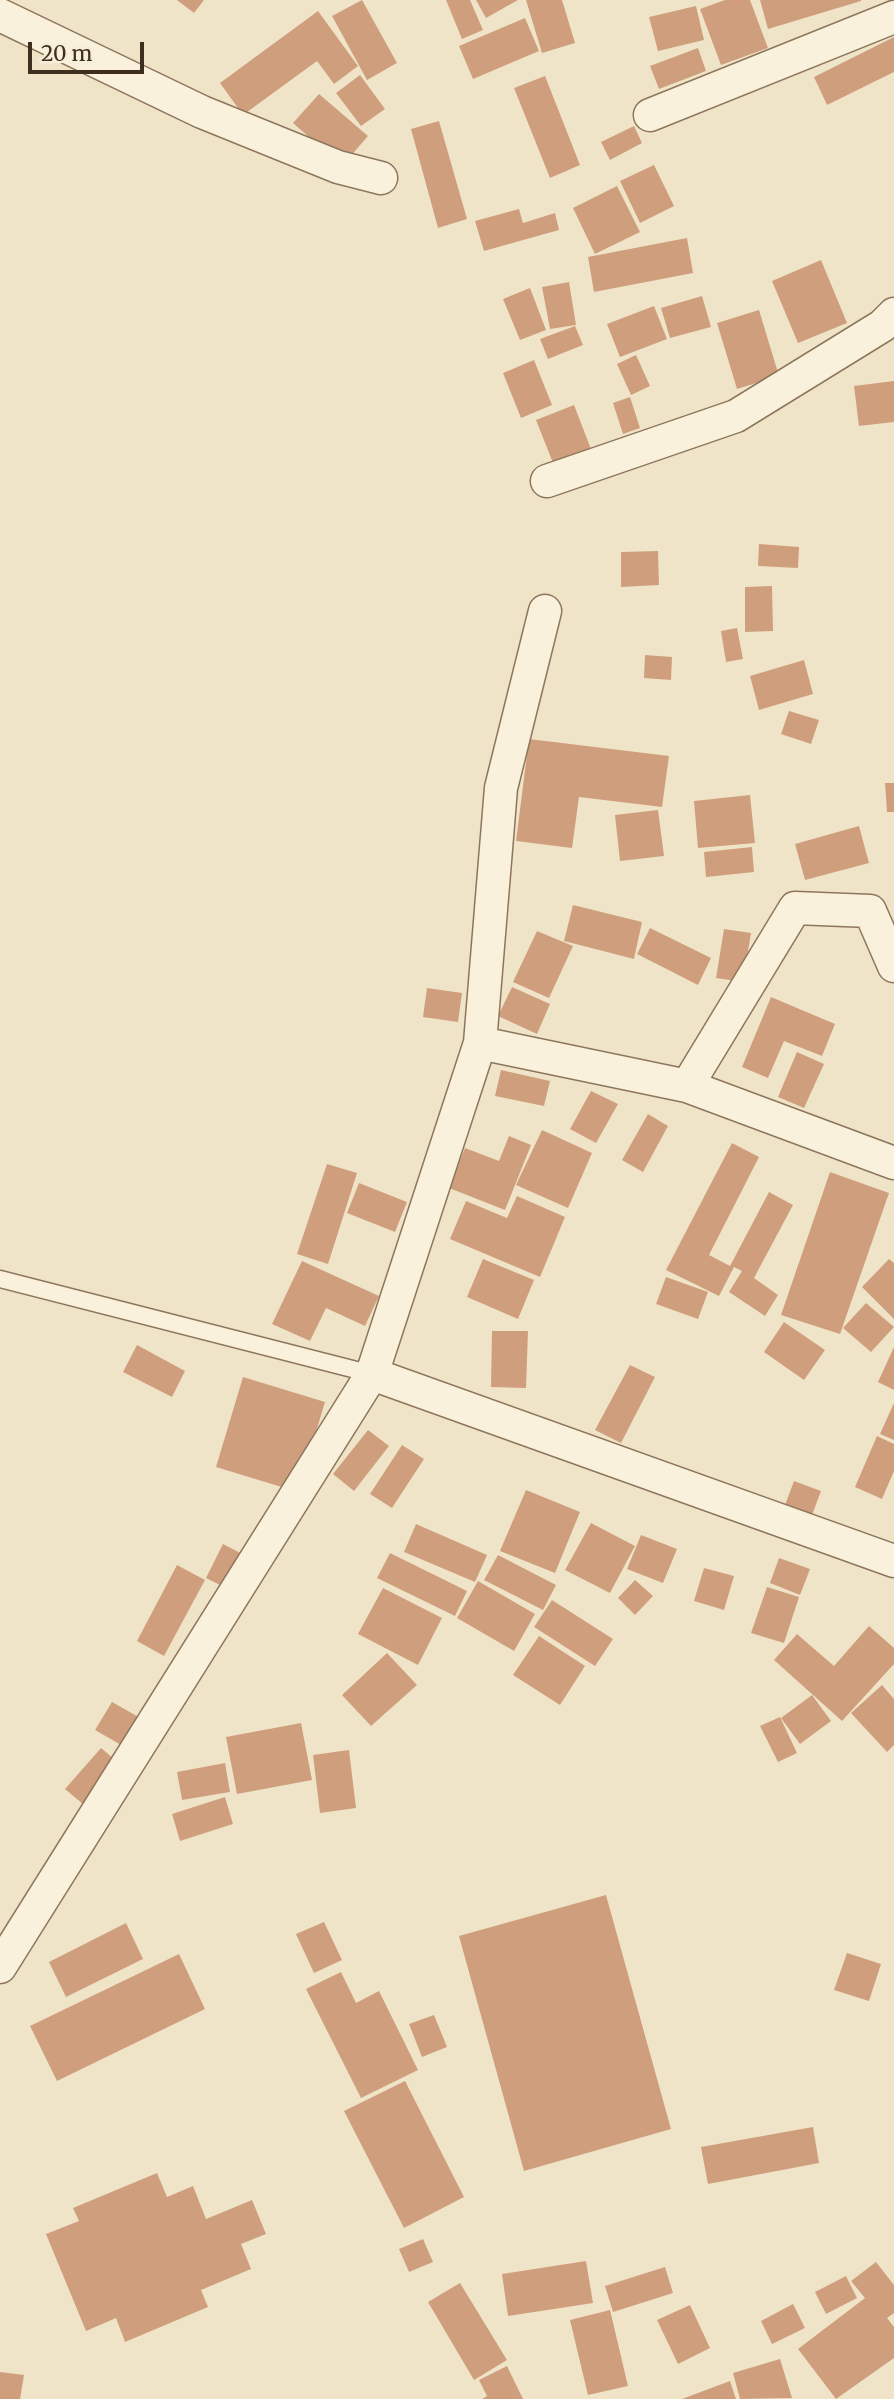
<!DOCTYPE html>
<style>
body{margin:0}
#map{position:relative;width:894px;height:2399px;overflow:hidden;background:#f0e4c8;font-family:Merriweather,serif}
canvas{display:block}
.scale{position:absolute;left:28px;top:42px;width:116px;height:32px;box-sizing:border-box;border:4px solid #3d2e20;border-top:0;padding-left:9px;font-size:21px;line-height:24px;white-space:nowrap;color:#3d2e20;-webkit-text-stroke:5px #f7eed8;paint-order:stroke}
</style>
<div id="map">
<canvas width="894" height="2399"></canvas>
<div class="scale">20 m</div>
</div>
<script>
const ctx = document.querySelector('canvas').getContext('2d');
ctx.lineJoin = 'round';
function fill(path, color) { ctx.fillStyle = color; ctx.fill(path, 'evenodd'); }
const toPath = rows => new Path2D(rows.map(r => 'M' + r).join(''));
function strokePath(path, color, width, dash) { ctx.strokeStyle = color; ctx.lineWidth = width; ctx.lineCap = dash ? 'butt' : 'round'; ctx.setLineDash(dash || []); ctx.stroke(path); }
const building = toPath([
 [177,0,204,0,194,13],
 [362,0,397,63,367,80,332,16],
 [446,0,470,0,483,30,462,39],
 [476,0,518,0,486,18],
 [526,0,562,0,575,43,542,53],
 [725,0,750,0,768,48,721,65,700,9],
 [760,0,861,0,861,1,768,29],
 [696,6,704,40,658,51,649,17],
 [318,11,358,66,334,84,317,61,243,115,220,83],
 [525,18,539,51,473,79,459,46],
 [894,37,894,72,827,105,814,77],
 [698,48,706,71,659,89,650,66],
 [360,75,385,109,361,126,336,93],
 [545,76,580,165,550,178,514,88],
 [319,94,368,136,342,166,293,123],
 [439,121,467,219,438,228,411,129],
 [634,126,642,143,610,160,601,142],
 [654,165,674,206,640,223,620,181],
 [617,186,640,232,595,254,573,208],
 [519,209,523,223,555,213,559,230,484,251,475,221],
 [687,238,693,273,594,292,588,257],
 [821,260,847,323,798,343,772,281],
 [569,282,576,325,550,329,542,287],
 [530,288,546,330,520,340,503,299],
 [702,296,711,327,670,338,661,308],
 [654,306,667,339,620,357,607,324],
 [759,310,779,376,737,389,717,323],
 [575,326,583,345,548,359,540,339],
 [636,355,650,386,631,395,617,364],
 [534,360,552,405,521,418,503,373],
 [894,381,894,422,859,426,854,386],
 [630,397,640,428,623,434,613,403],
 [574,405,591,449,553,463,536,420],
 [759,544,799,547,798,568,758,566],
 [658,551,659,585,621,587,621,552],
 [772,586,773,631,745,632,745,587],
 [737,628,743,659,726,662,721,631],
 [645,655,672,657,671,680,644,678],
 [804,660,813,694,759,710,750,676],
 [789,711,819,720,811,744,781,734],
 [529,739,669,756,662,807,579,797,572,848,516,841],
 [885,783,894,783,894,812,887,812],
 [750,795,755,843,698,848,694,801],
 [658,810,664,856,620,861,615,815],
 [859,826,869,863,805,880,795,844],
 [752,847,754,872,706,877,704,852],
 [573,905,642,922,634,959,564,941],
 [650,928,711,958,698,985,637,954],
 [724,929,751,933,743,982,716,978],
 [537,931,573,946,549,998,513,982],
 [512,987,550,1004,537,1034,498,1016],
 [427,988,462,993,458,1022,423,1017],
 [771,997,835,1024,822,1056,784,1041,768,1078,742,1067],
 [797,1052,824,1064,804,1108,778,1097],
 [501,1070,550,1081,544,1106,495,1096],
 [591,1091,618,1104,596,1143,570,1129],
 [648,1114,668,1126,643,1172,622,1160],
 [542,1130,592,1153,568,1208,516,1185],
 [509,1136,531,1145,505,1210,449,1188,465,1148,499,1161],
 [732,1143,759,1157,709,1255,730,1266,769,1192,793,1205,754,1278,778,1295,765,1316,729,1292,742,1271,734,1267,719,1296,666,1270],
 [327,1164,357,1173,328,1264,297,1254],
 [830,1172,889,1193,840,1334,781,1315],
 [359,1183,407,1202,395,1232,347,1213],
 [517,1196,565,1217,540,1277,450,1239,466,1201,507,1218],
 [483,1259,534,1280,518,1319,467,1297],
 [889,1259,894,1263,894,1319,862,1287],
 [302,1261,379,1296,365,1326,326,1308,310,1341,272,1324],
 [666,1277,708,1292,698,1319,656,1304],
 [866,1303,894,1327,871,1352,843,1328],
 [784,1322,825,1350,804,1380,764,1352],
 [492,1331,528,1331,526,1388,491,1387],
 [137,1345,185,1371,172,1397,123,1372],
 [894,1347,894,1390,878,1382],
 [630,1365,655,1377,621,1443,595,1430],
 [243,1377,325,1402,298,1492,216,1467],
 [894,1403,894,1440,880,1434],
 [368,1430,389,1446,354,1491,333,1474],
 [877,1436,894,1444,894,1471,882,1499,855,1487],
 [402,1445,424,1459,392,1508,370,1494],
 [794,1481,821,1491,812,1515,785,1505],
 [526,1490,580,1512,555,1573,500,1551],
 [591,1523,635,1546,610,1593,565,1570],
 [416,1524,487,1555,475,1582,404,1552],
 [641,1535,677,1549,663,1583,627,1569],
 [223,1544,250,1558,234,1592,206,1578],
 [390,1553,467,1591,455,1616,377,1578],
 [498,1555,556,1585,543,1610,484,1580],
 [779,1558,810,1569,800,1595,770,1583],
 [177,1565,205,1580,164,1656,137,1641],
 [704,1568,734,1576,724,1610,694,1601],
 [635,1580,653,1596,635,1615,618,1598],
 [478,1581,535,1614,514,1651,457,1618],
 [767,1587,799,1597,784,1643,751,1633],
 [383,1588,442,1618,418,1665,358,1634],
 [552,1600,613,1639,595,1666,534,1627],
 [869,1626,894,1648,894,1664,842,1721,774,1660,797,1634,834,1666],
 [539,1636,585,1666,560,1705,513,1675],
 [387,1653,417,1685,371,1726,342,1695],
 [882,1685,894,1699,894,1745,887,1752,851,1713],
 [812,1695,831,1721,800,1744,781,1718],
 [112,1702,151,1724,135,1753,95,1730],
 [780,1717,797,1753,778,1762,760,1726],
 [301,1723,312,1780,237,1794,226,1737],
 [101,1748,126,1769,90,1810,65,1789],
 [349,1750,356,1808,320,1813,313,1755],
 [225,1763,230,1792,182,1800,177,1772],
 [225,1797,233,1824,180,1841,172,1814],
 [606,1895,671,2129,524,2171,459,1936],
 [324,1922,342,1960,314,1973,296,1934],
 [126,1923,143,1959,66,1997,49,1962],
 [847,1953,881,1964,869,2001,834,1990],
 [179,1954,205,2009,57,2081,30,2026],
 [341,1972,356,2003,379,1991,418,2070,361,2098,306,1989],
 [434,2015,447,2047,422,2057,409,2024],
 [405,2081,464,2197,404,2228,344,2111],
 [813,2127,819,2163,708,2184,701,2147],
 [157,2173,167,2197,193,2186,206,2219,252,2200,266,2234,241,2244,251,2269,201,2290,208,2307,125,2342,116,2318,86,2331,46,2234,79,2221,73,2208],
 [423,2239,433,2262,409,2272,399,2249],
 [586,2261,593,2303,508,2316,502,2274],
 [876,2262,894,2285,894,2313,887,2318,894,2327,894,2358,836,2399,798,2349,865,2298,851,2281],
 [665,2267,673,2293,613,2312,605,2286],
 [846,2276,857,2298,826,2314,815,2292],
 [460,2283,507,2360,474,2380,428,2302],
 [793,2304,805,2328,772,2344,761,2321],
 [690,2305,710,2348,678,2364,657,2320],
 [610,2310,628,2386,588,2395,570,2320],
 [780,2359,792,2398,740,2399,733,2373],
 [507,2366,523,2399,482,2399,487,2396,479,2380],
 [0,2372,24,2375,20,2399,0,2399],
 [730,2381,736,2399,682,2399]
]);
const service = toPath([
 [0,1279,372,1374]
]);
const minor = toPath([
 [0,15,202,112,338,167,381,178],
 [650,115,894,17],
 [547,481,736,416,882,326,894,314],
 [480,1043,687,1086,894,1163],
 [687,1086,795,908,870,911,894,966],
 [372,1374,894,1561],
 [0,1967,372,1374,480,1043,501,788,545,611]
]);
fill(building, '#cf9f7d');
strokePath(service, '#8d765c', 19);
strokePath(minor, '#8d765c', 35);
strokePath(service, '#faf1dc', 16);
strokePath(minor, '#faf1dc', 32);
</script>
